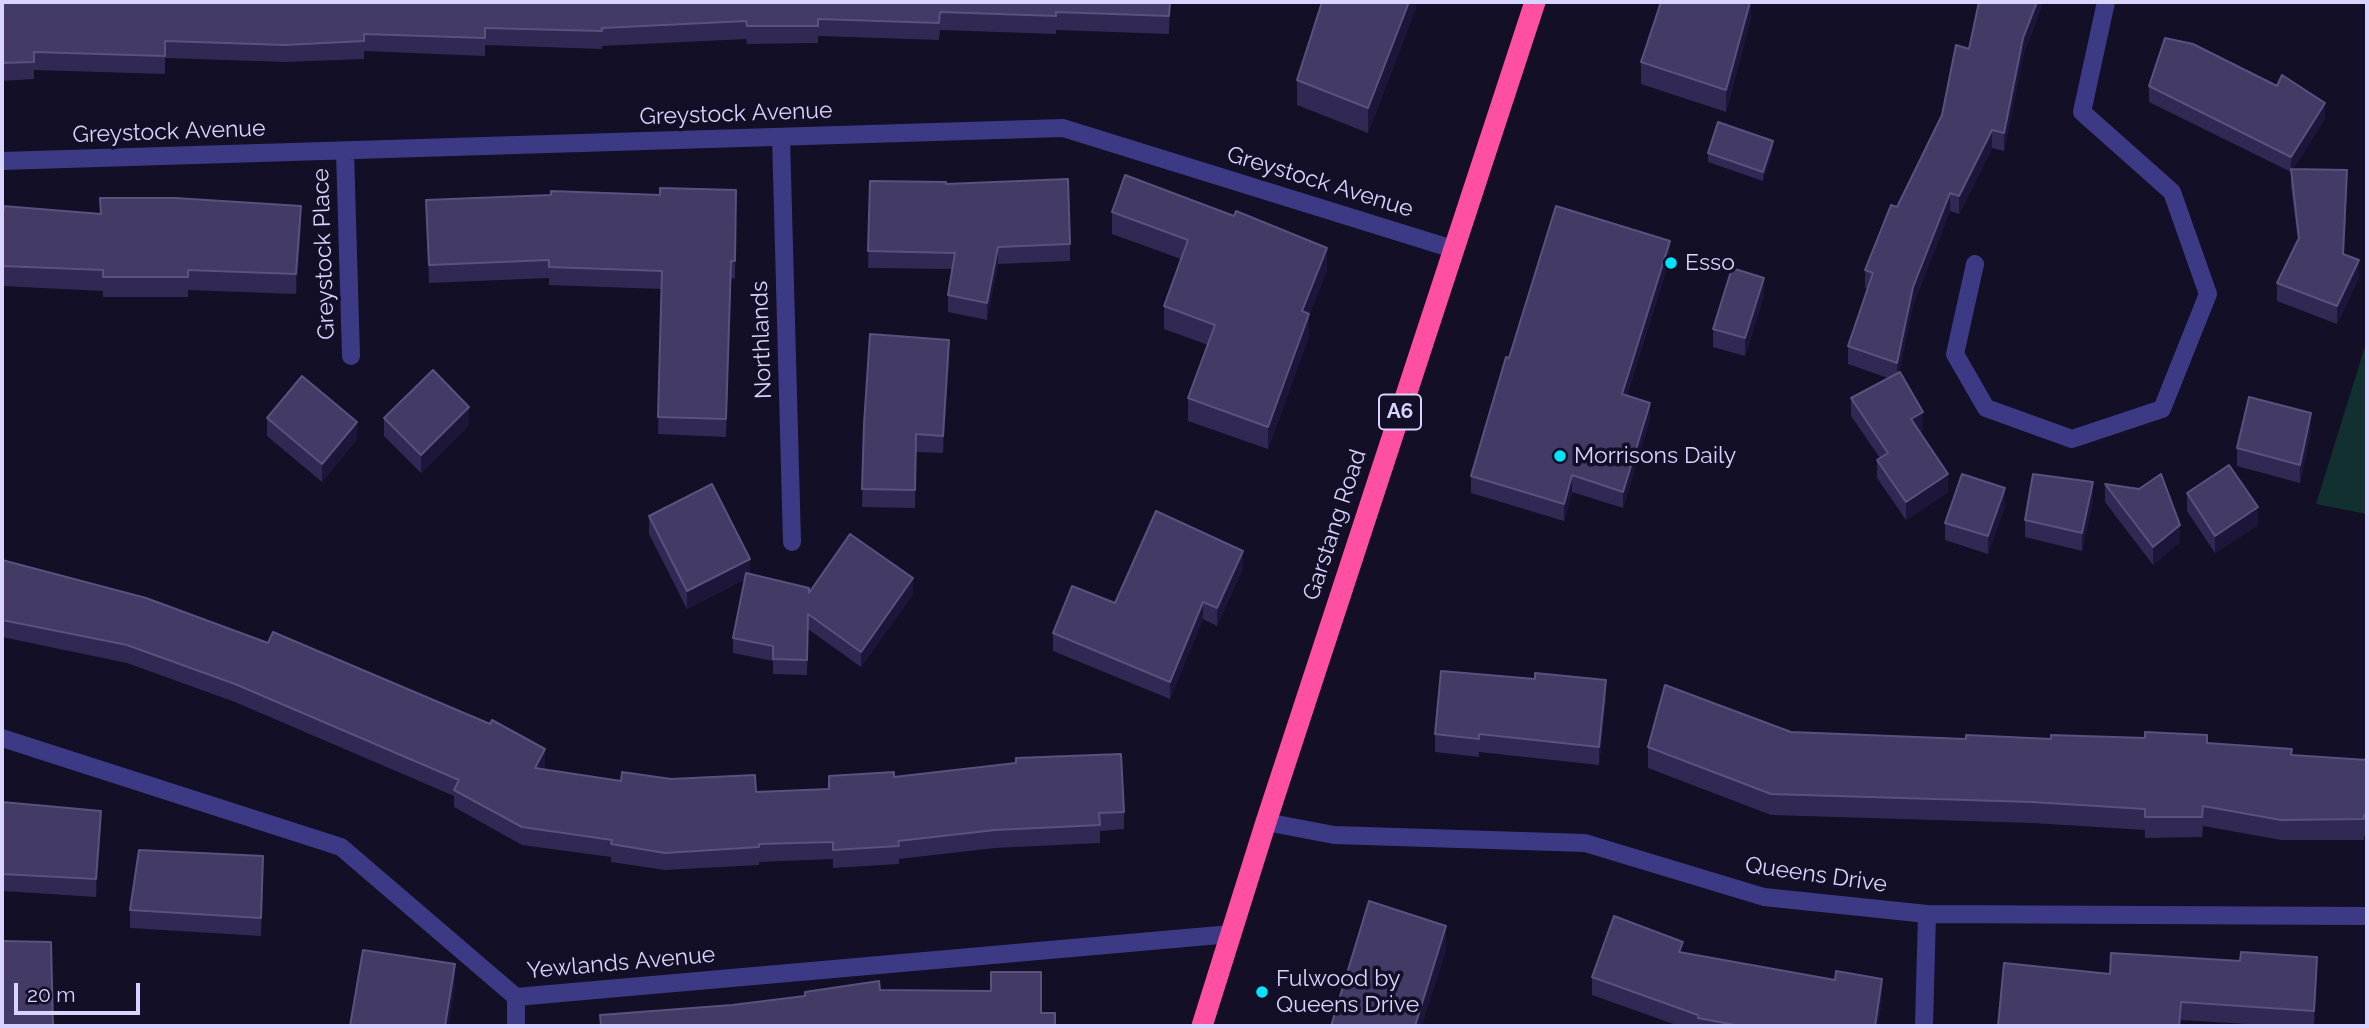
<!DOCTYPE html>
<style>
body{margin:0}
#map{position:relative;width:2369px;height:1028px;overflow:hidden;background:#130f26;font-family:Raleway,sans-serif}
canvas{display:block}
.frame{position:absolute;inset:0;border:4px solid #d9d4ff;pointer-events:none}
.scale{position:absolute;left:14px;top:983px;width:126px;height:32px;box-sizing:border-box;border:4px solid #d9d4ff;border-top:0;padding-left:9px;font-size:21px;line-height:24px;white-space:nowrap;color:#d9d4ff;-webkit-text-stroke:5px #130f26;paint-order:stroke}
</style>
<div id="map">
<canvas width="2369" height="1028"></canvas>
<div class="frame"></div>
<div class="scale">20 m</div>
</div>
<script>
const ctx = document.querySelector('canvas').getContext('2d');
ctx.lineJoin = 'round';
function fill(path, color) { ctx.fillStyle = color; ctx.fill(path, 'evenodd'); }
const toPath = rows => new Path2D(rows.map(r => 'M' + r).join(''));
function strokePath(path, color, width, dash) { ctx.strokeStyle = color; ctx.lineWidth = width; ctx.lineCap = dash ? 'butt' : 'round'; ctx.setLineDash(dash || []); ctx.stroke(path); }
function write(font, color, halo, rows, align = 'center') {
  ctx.font = font + ' Raleway,sans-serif'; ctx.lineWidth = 7; ctx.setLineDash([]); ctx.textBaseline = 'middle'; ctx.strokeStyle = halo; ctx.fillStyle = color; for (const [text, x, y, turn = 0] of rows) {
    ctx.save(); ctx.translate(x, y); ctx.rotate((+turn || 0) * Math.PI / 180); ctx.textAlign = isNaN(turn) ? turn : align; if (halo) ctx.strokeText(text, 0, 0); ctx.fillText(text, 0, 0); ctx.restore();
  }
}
const green = toPath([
 [2367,340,2367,514,2316,504]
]);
const street = toPath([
 [781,137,792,542],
 [345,151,351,356],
 [2,161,1063,128,1453,249],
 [1975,264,1955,354,1986,408,2072,439,2162,409,2208,294,2172,192,2082,112,2106,2],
 [2,738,341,847,516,997,1231,934],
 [1266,822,1334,835,1585,843,1764,897,1927,914,2367,916],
 [516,997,516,1026],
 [1924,1026,1927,914]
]);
const highway = toPath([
 [1202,1026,1266,822,1535,2]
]);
const wall = toPath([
 [2,2,1170,2,1169,34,1056,30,1056,34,940,30,939,40,818,36,818,43,747,44,746,39,602,46,602,49,485,45,485,56,364,51,364,59,285,62,165,58,165,74,34,70,34,79,2,81],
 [1416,2,1416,8,1368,133,1297,105,1297,80],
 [1751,2,1751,18,1726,112,1641,84,1641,62],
 [1979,2,2043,2,2023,56,2004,151,1992,148,1959,214,1950,211,1913,305,1899,372,1923,430,1919,432,1948,492,1906,520,1877,478,1877,460,1880,458,1851,416,1851,398,1888,378,1848,364,1848,346,1868,289,1865,288,1865,270,1942,115,1969,49],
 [2149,86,2325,119,2293,169,2347,187,2344,255,2359,278,2337,324,2277,301,2277,283,2298,241,2291,187,2291,172,2149,102],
 [1773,150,1763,181,1708,162,1708,153],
 [870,181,946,184,1070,244,1070,261,998,264,987,320,948,312,948,295,952,269,868,268],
 [736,190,735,279,731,278,726,437,658,434,661,289,549,285,549,278,429,283,426,200,660,195],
 [100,198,301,226,296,294,188,290,188,297,103,297,103,291,2,286,2,209,100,214],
 [1112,212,1327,270,1309,315,1309,336,1268,449,1188,421,1188,398,1208,345,1164,329,1164,306,1181,259,1112,234],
 [1670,258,1627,395,1650,419,1623,508,1572,492,1564,521,1471,493,1471,476,1509,358],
 [1764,296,1745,356,1713,347,1713,329],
 [949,358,943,453,916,452,915,508,862,507,864,424],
 [267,418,357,439,322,482,267,436],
 [384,418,469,425,421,473,384,436],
 [2311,431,2300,483,2237,466,2237,448],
 [2105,484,2180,542,2153,565,2105,502],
 [2187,493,2258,525,2215,553,2187,511],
 [2093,500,2082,551,2025,537,2025,520],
 [2005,506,1988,554,1945,540,1945,523],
 [649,516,750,574,809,593,913,594,861,667,808,629,807,675,773,674,773,661,733,653,733,638,745,579,687,609,649,534],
 [2,560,545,767,544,769,621,781,756,792,829,789,829,776,894,777,1124,812,1124,829,1100,831,1100,843,995,848,899,859,899,864,833,868,833,859,759,862,759,865,665,870,611,862,611,857,522,845,454,807,454,796,235,702,127,663,2,637],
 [1243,568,1217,626,1203,619,1170,699,1053,651,1053,633,1115,603],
 [1606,698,1599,765,1479,752,1479,757,1435,752,1435,734],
 [1791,732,1966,739,2051,739,2207,743,2292,755,2367,760,2367,836,2364,836,2364,840,2281,840,2203,826,2202,837,2145,838,2145,830,2032,823,1771,815,1648,768,1648,747],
 [2,802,101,828,96,897,2,891],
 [263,874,261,936,130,928,130,910],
 [1683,952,1835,980,1882,996,1878,1026,1679,1026,1592,995,1592,977],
 [2317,975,2314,1026,2280,1026,2181,1020,2180,1026,1998,1026]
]);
const shadedWall = toPath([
 [1409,2,1416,2,1416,8,1368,133,1368,108],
 [1746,2,1751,2,1751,18,1726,112,1726,90],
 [2037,2,2043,2,2023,56,2004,151,2004,133,2023,38],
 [2325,103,2325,119,2291,173,2291,157],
 [1992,130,1992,148,1959,214,1959,196],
 [1773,141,1773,150,1763,181,1763,172],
 [2347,170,2347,187,2343,272,2343,254],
 [1950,193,1950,211,1913,305,1897,381,1897,363,1913,287],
 [301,206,301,226,296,294,296,274],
 [1670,241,1670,258,1622,410,1622,394],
 [998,247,998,264,987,320,987,303],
 [1327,248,1327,270,1309,315,1309,336,1268,449,1268,427,1302,311],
 [2359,260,2359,278,2337,324,2337,306],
 [1764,278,1764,296,1745,356,1745,338],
 [949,340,949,358,943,453,943,436],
 [1650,403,1650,419,1623,508,1623,492],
 [469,407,469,425,421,473,421,455],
 [1923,412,1923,430,1911,437,1911,419],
 [2311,413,2311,431,2300,483,2300,465],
 [357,422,357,439,322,482,322,464],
 [1948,474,1948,492,1906,520,1906,502],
 [1572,475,1572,492,1564,521,1564,504],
 [2093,482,2093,500,2082,551,2082,533],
 [2005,488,2005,506,1988,554,1988,536],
 [2258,507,2258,525,2215,553,2215,536],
 [2180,525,2180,542,2153,565,2153,547],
 [1243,551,1243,568,1217,626,1217,608],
 [750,559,750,576,687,609,687,591],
 [913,578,913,594,861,667,861,652],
 [1203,602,1203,619,1170,699,1170,682],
 [1606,680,1606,698,1599,765,1599,747],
 [545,749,545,767,535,786,535,768],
 [101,811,101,828,96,897,96,879],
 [263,856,263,874,261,936,261,918],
 [1446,926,1446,951,1422,1026,1415,1026],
 [2317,957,2317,975,2314,1026,2314,1011],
 [455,964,455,986,449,1026,445,1026],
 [1882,979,1882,996,1878,1026,1875,1026]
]);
const building = toPath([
 [2,2,1170,2,1169,16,1056,12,1056,16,940,12,939,23,818,19,818,26,747,26,746,21,602,28,602,31,485,28,485,38,364,34,364,41,285,45,165,41,165,56,34,52,34,62,2,63,2,2],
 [1322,2,1409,2,1368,108,1297,80,1322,2],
 [1661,2,1750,2,1726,90,1641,62,1661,2],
 [1979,2,2037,2,2023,38,2004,133,1992,130,1959,196,1950,193,1913,287,1897,363,1848,346,1873,273,1865,270,1891,205,1897,207,1942,115,1956,45,1969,49,1979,2],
 [2165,38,2193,44,2277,86,2282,75,2325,103,2291,157,2149,86,2165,38],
 [1718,122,1773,141,1763,172,1708,153,1718,122],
 [2291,169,2347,170,2343,254,2359,260,2337,306,2277,283,2299,238,2291,169],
 [1125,175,1234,216,1236,211,1327,248,1302,311,1309,314,1268,427,1188,398,1215,325,1164,306,1188,240,1112,212,1125,175],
 [1068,179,1070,244,998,247,987,303,948,295,955,253,868,251,870,181,946,182,946,184,1068,179],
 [660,188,736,190,735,261,731,261,726,419,658,417,662,271,549,267,549,260,429,265,426,200,551,195,551,191,660,195,660,188],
 [100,198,175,198,301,206,296,274,188,270,188,277,103,277,103,270,2,266,2,209,4,209,3,206,101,214,100,198],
 [1556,206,1670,241,1622,394,1650,403,1623,492,1572,475,1564,504,1471,476,1506,357,1509,358,1556,206],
 [1732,268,1764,278,1745,338,1713,329,1732,268],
 [870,334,949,340,943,436,916,434,915,490,862,489,864,424,870,334],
 [433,370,469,407,421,455,384,418,433,370],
 [1900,372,1923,412,1911,419,1948,474,1906,502,1877,460,1888,453,1851,398,1900,372],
 [302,376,357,422,322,464,267,418,302,376],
 [2249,397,2311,413,2300,465,2237,448,2249,397],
 [2229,465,2258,507,2215,536,2187,493,2229,465],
 [1962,474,2005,488,1988,536,1945,523,1962,474],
 [2033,474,2093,482,2082,533,2025,520,2033,474],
 [2161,474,2180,525,2153,547,2105,484,2139,489,2161,474],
 [712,484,750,559,687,591,649,516,712,484],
 [1156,511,1243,551,1217,608,1203,602,1170,682,1053,633,1072,586,1115,603,1156,511],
 [850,534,913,578,861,652,808,614,807,660,773,659,773,646,733,638,746,573,809,588,809,593,850,534],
 [2,560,146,598,268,643,273,632,490,724,492,720,545,749,535,768,621,781,622,772,671,779,755,775,756,792,829,789,829,776,894,772,894,777,1016,763,1016,758,1121,754,1124,812,1099,813,1100,825,995,830,898,841,899,846,833,850,833,842,759,844,759,847,665,853,611,844,612,840,522,827,454,790,459,780,235,684,127,645,2,620,2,560],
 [1441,671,1535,679,1535,673,1606,680,1599,747,1479,734,1479,739,1435,734,1441,671],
 [1665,685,1791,732,1966,739,1966,735,2051,739,2051,735,2145,738,2145,732,2207,735,2207,743,2292,749,2291,755,2367,760,2367,815,2364,815,2364,819,2281,820,2203,806,2202,817,2145,817,2145,809,2032,802,1771,794,1648,747,1665,685],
 [2,802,101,811,96,879,2,874,2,802],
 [139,850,263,856,261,918,130,910,139,850],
 [1369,901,1446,926,1415,1026,1331,1026,1369,901],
 [1614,916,1683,942,1679,952,1835,980,1836,971,1882,979,1875,1026,1741,1026,1698,1018,1698,1015,1592,977,1614,916],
 [2,941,51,942,53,1026,2,1026,2,941],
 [363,950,455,964,445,1026,350,1026,363,950],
 [2241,952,2317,957,2314,1011,2181,1002,2179,1026,2115,1026,2092,1025,2092,1026,1998,1026,2004,963,2110,974,2111,953,2240,961,2241,952],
 [991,972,1041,972,1041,1013,1055,1013,1055,1026,601,1026,600,1015,732,1005,805,996,805,992,879,981,880,990,991,991,991,972]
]);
const markers = [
 [1671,263,7,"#00e5ff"],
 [1560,456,7,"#00e5ff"],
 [1262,992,7,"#00e5ff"]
];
const shields = [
 [1400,412,42]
];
const shieldNames = [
 ["A6",1400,412]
];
const streetNames = [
 ["Greystock Avenue",736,114,-2],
 ["Greystock Avenue",169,132,-2],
 ["Greystock Avenue",1320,182,17],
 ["Greystock Place",324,254,-92],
 ["Northlands",762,340,-92],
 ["Garstang Road",1335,525,-72],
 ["Queens Drive",1816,875,8],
 ["Yewlands Avenue",621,963,-5]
];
const poiNames = [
 ["Esso",1685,263],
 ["Morrisons Daily",1574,456],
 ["Fulwood by",1276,979],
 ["Queens Drive",1276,1005]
];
fill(green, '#12302f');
strokePath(street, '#3d3a85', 18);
strokePath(highway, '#ff4fa3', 21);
fill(wall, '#312854');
fill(shadedWall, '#1d163a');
fill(building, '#433a66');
strokePath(building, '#5a527e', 2);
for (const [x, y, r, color] of markers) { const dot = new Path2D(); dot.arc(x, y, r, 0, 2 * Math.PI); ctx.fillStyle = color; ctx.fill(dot); strokePath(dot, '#130f26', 2.5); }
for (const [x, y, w] of shields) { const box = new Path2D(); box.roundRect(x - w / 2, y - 17.5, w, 35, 5); ctx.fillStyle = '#130f26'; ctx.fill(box); strokePath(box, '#d9d4ff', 2); }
write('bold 21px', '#d9d4ff', null, shieldNames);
write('23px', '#d9d4ff', '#130f26', streetNames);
write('23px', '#d9d4ff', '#130f26', poiNames, 'left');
</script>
